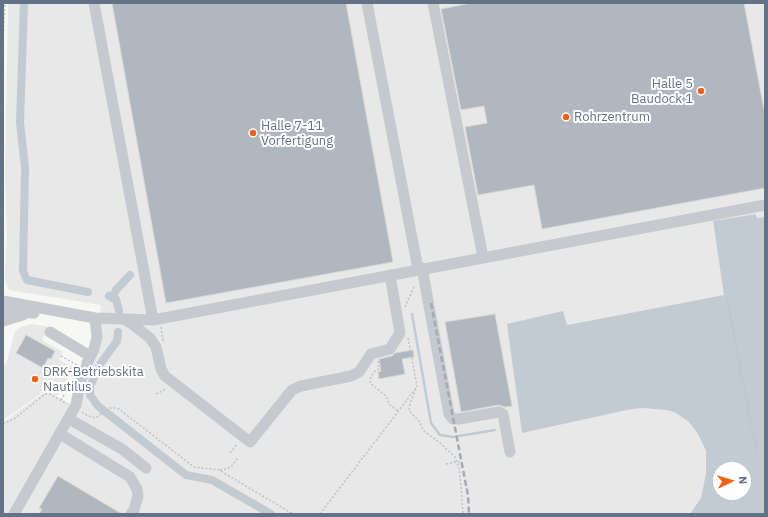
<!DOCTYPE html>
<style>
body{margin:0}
#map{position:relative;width:768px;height:517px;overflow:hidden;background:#f7f7f3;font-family:"IBM Plex Sans",sans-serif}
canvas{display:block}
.frame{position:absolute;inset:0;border:4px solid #637387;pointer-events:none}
.north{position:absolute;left:712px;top:461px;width:40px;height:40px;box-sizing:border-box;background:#fff;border:1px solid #c1c7cf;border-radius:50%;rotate:86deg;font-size:11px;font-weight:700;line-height:16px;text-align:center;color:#637387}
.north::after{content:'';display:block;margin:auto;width:14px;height:18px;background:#f26318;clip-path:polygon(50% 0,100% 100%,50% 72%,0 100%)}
</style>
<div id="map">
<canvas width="768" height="517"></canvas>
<div class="frame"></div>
<div class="north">N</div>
</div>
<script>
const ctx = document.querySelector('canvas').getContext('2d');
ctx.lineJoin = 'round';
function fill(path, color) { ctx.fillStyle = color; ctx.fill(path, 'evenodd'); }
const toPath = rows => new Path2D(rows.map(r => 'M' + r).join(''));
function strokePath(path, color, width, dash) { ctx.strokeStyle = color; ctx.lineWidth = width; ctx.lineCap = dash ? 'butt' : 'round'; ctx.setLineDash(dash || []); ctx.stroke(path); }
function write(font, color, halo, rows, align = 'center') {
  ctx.font = font + ' "IBM Plex Sans",sans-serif'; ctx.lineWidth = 4; ctx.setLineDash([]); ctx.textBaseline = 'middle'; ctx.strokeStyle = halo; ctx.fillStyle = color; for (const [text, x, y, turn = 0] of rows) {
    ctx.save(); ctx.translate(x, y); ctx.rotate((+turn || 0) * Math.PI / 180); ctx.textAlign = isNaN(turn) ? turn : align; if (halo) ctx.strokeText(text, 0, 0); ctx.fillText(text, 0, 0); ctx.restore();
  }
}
const built = toPath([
 [8,3,765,3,765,217,757,218,757,214,713,222,725,295,566,325,563,311,522,432,627,410,641,408,667,410,676,413,689,422,698,434,706,451,706,473,701,498,690,514,3,514,3,421,8,419,46,391,80,409,83,383,98,350,101,305,9,290,5,281,5,270,7,238,5,175],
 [31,324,49,327,42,340,63,352,59,360,74,368,57,396,46,390,8,417,3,420,3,368,7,361,15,331,21,327]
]);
const water = toPath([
 [756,214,757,218,765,217,765,514,690,514,701,498,706,473,706,451,698,434,689,422,676,413,667,410,641,408,627,410,522,433,507,324,563,311,567,325,724,295,713,221],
 [720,469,744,469,744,493,720,493]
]);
const stream = toPath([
 [412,314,431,423,440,435,453,437,495,430]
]);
const canal = toPath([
 [24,3,20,122,25,168,23,271,27,280,88,292],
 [109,296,116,299,119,311],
 [112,298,116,290,130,275],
 [101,363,117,341,118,332],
 [96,374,90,386,90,395,98,406,186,475,212,480,271,514]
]);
const building = toPath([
 [112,3,346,3,393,262,166,303,112,3],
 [471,3,744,3,765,115,765,188,542,229,534,185,478,195,465,127,487,123,484,106,461,110,441,9,471,3],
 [495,314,512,406,505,407,498,405,461,412,445,322,495,314],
 [26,335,55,351,51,359,48,358,43,368,16,353,26,335],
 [413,350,414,357,402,359,405,374,379,379,378,372,381,371,379,359,392,356,395,353,413,350],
 [58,476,122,514,39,514,42,509,39,508,58,476]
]);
const path = toPath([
 [3,39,5,3],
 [3,203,3,240],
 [727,297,757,455],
 [405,307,415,285],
 [161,327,163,341],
 [408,338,417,386,410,404,409,410,411,413,420,422,422,428,425,432,439,442,455,457,459,468,461,486,463,514],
 [61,356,77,365],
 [378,361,379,369,376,370,371,376,370,383,386,396,389,404,398,411],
 [95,365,112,372],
 [156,394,166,389],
 [61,400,70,384],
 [82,412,88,416,95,418,110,408,115,408,119,409,194,467,219,470,293,514],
 [3,424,14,419,45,394,50,394,67,404],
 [230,453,237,444],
 [446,464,461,461],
 [220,470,225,469,231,467,238,458],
 [320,514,416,388]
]);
const minor = toPath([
 [94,3,153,320],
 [367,3,418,269],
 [433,3,483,257],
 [422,268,449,414,453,419,459,419,499,412,503,414,510,452],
 [3,301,95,318,153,320,765,205],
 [3,311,34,313],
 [124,319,132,324,150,338,156,347,161,369,165,376,250,442,292,390,301,386,351,376,359,372,371,354,390,349,400,333,390,275],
 [3,321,23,315],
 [50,332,90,356],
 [69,419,122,449,146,468],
 [60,434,130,477,137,489,138,496,134,510,131,514],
 [14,514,76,405,80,383,88,361,94,349,97,337,95,318]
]);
const rail = toPath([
 [431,303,465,480,468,495,469,514]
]);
const markers = [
 [701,91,4,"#f26318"],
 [566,117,4,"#f26318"],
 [253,133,4,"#f26318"],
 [35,379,4,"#f26318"]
];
const poiNames = [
 ["Halle 5",693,84,"right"],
 ["Baudock 1",693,99,"right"],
 ["Rohrzentrum",574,117],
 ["Halle 7-11",261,126],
 ["Vorfertigung",261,141],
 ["DRK-Betriebskita",43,372],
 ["Nautilus",43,387]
];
fill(built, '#e7e8e7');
fill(water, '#c2cbd2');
strokePath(stream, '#c2cbd2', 2.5);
strokePath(canal, '#c2cbd2', 8);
fill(building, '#b0b7be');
strokePath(building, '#d8d8d6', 1);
strokePath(path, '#bfc1c4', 1.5, [2, 2]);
strokePath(minor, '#c6c9cd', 11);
strokePath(rail, '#a6abb2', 2.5, [6, 3]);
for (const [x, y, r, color] of markers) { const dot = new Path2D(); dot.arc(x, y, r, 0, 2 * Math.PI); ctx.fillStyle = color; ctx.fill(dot); strokePath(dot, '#fff', 1.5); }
write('13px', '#637387', '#fff', poiNames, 'left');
</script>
